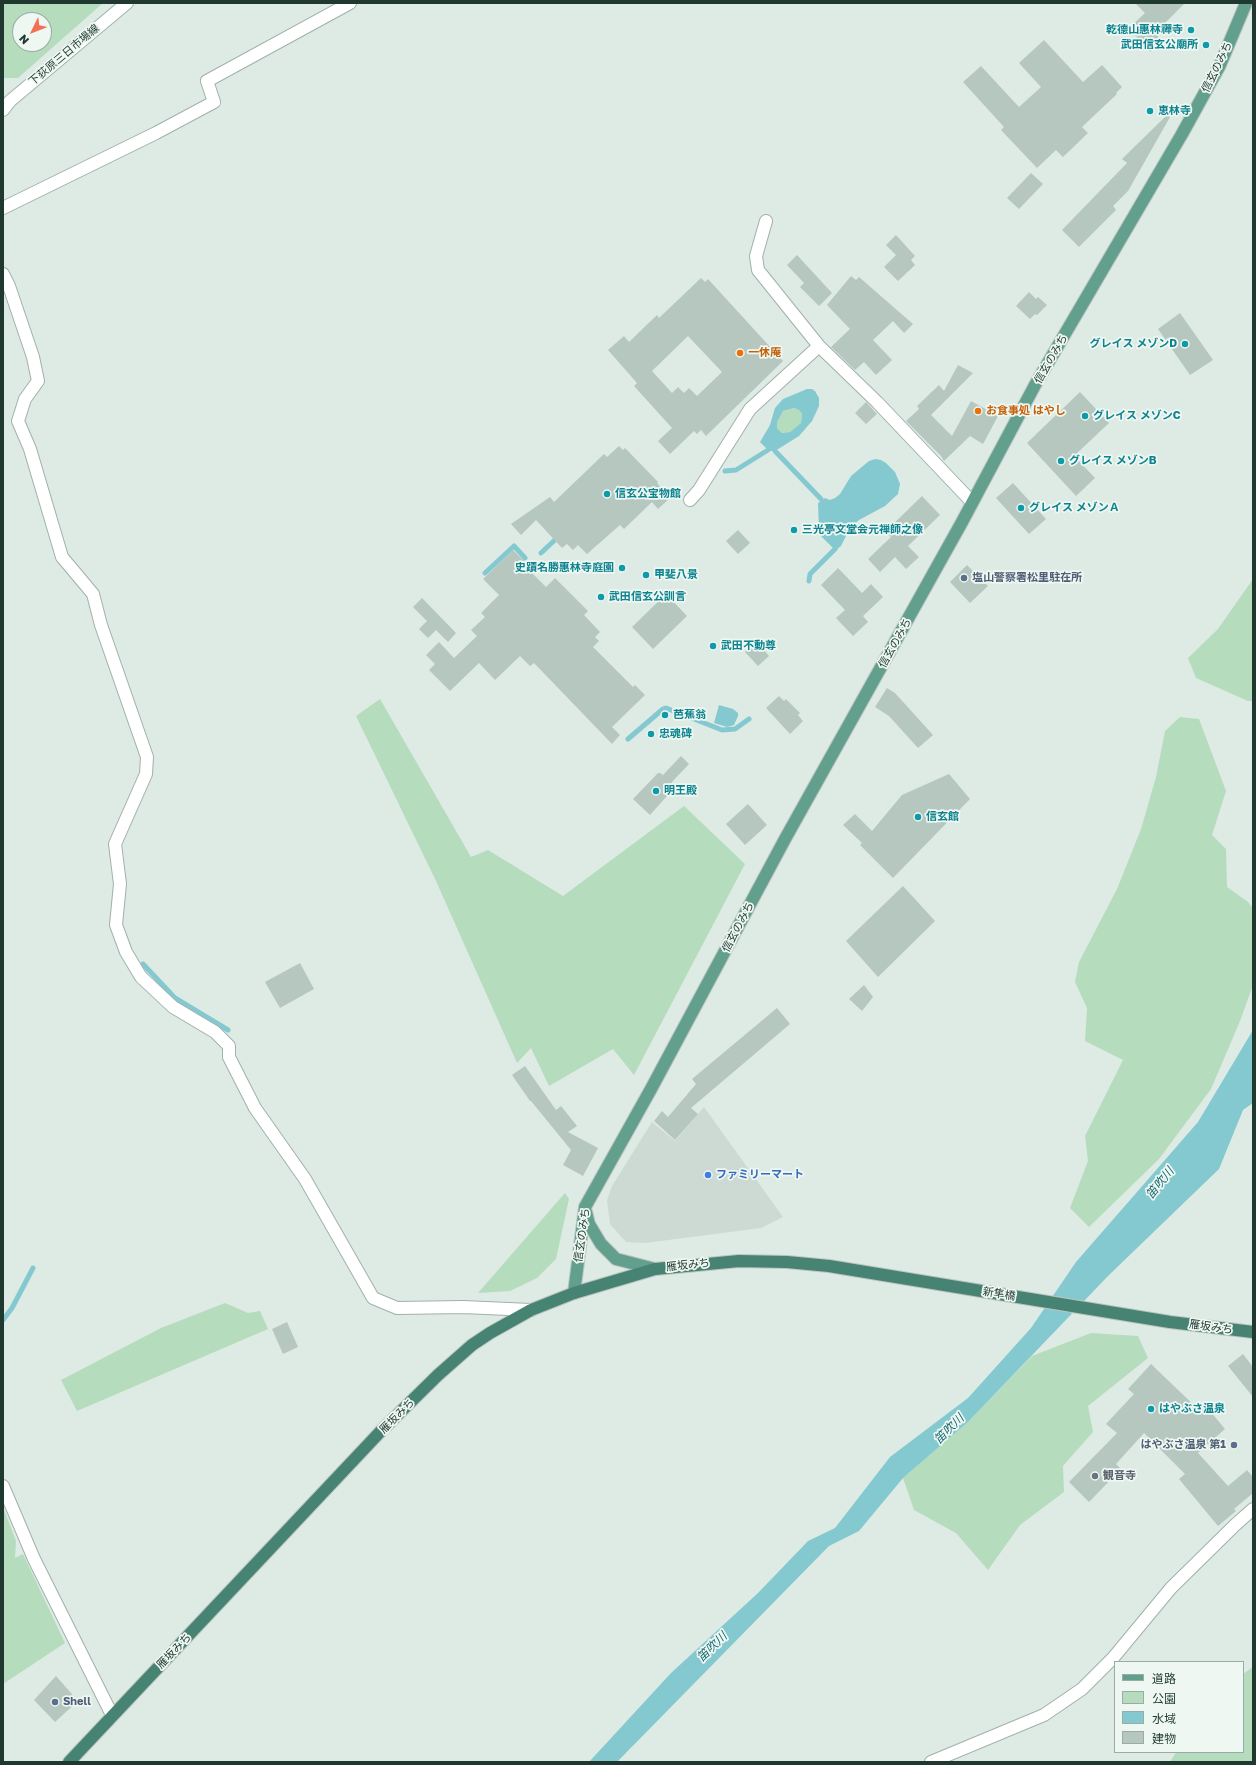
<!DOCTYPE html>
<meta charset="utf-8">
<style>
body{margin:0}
#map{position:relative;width:1256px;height:1765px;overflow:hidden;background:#deeae4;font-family:"Golos Text","Noto Sans JP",sans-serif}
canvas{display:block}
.frame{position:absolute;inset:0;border:4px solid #1f3931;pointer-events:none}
.legend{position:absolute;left:1114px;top:1661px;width:130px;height:92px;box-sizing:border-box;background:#eef7f2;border:1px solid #9baba5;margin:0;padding:5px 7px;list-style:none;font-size:12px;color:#1f3931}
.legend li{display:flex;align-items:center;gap:8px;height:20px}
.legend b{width:20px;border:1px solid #9baba5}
.north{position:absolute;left:12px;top:12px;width:40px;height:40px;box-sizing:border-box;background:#eef7f2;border:1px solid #9baba5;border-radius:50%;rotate:227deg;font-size:11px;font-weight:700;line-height:16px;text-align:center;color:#1f3931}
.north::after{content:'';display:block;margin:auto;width:14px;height:18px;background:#f37153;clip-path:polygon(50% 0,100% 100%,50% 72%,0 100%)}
</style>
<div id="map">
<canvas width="1256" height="1765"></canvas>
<div class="frame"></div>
<ul class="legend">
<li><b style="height:5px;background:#62a08d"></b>道路</li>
<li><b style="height:11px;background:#b6dcbe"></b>公園</li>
<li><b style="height:11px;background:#85c9d0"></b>水域</li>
<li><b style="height:11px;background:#b6c7c0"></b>建物</li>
</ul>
<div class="north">N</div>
</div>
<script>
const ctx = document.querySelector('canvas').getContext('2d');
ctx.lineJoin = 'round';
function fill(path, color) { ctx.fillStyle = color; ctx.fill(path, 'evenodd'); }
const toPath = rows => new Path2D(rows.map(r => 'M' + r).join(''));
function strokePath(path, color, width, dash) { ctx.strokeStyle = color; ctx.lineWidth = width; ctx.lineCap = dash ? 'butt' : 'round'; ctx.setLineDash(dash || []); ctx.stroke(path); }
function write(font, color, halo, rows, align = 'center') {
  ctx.font = font + ' "Golos Text","Noto Sans JP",sans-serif'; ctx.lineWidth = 3.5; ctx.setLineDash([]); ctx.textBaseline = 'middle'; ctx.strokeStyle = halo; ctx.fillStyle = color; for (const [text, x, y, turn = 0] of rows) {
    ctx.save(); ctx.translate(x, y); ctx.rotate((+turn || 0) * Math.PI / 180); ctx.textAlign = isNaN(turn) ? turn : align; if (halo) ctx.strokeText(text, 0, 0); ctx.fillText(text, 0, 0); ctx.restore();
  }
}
const built = toPath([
 [704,1107,783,1217,761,1228,645,1243,626,1242,610,1224,607,1200,612,1186,652,1122,675,1141]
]);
const green = toPath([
 [3,3,103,3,18,78,3,78],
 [20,20,44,20,44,44,20,44],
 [794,408,799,410,802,414,801,423,790,432,782,433,777,428,777,422,779,416,783,411],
 [1253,579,1253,701,1248,701,1196,678,1188,658,1218,629],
 [380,699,471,857,488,850,563,896,684,806,745,864,634,1075,613,1049,549,1086,531,1048,517,1063,436,881,356,716],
 [1180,717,1199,719,1226,791,1212,835,1226,849,1227,887,1248,902,1253,908,1253,985,1240,1021,1211,1089,1159,1159,1089,1227,1070,1208,1088,1161,1085,1136,1123,1060,1085,1041,1087,1008,1075,982,1079,962,1117,889,1141,829,1156,777,1165,731],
 [565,1193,569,1199,556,1259,537,1278,510,1291,478,1293],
 [225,1303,248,1313,260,1311,268,1329,77,1411,61,1380,161,1328],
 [1091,1333,1138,1336,1148,1358,1088,1406,1093,1432,1063,1466,1064,1492,1020,1525,988,1570,956,1533,914,1510,903,1478,968,1422,1032,1356],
 [3,1507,16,1541,15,1558,23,1554,65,1643,3,1684],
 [1253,1667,1253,1762,1170,1762,1176,1752,1243,1752,1243,1674]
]);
const water = toPath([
 [807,389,812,389,815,391,819,398,819,406,812,421,799,436,775,451,769,451,760,442,770,425,775,408,783,399],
 [794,408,799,410,802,414,801,423,790,432,782,433,777,428,777,422,783,411],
 [875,459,881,460,886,463,895,472,900,484,898,494,885,506,859,520,850,528,841,546,837,549,833,548,821,536,819,531,818,503,825,498,830,500,835,498,840,494,851,476,869,461],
 [719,705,733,709,738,713,738,716,734,725,727,727,714,723],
 [1253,1030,1253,1103,1243,1110,1219,1169,1108,1276,968,1422,903,1478,859,1531,829,1546,617,1762,589,1762,671,1673,758,1593,808,1541,835,1528,890,1457,968,1398,1031,1328,1076,1262,1198,1122]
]);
const stream = toPath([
 [775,451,821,499],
 [725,471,736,470,768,450],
 [541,553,559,536],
 [485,573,514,546,525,558],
 [809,581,810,574,835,549],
 [628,739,663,709,666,708,722,730,735,729,749,719],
 [143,964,175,998,228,1030],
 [3,1320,12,1308,33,1268]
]);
const building = toPath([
 [1135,3,1185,3,1155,33,1162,41,1150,52,1129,28,1145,13],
 [1044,40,1083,82,1102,65,1122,87,1116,93,1117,94,1082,127,1088,133,1063,157,1056,150,1037,168,1001,130,1004,127,963,82,981,66,1019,107,1041,87,1019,63],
 [1167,115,1170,117,1128,191,1113,206,1116,210,1079,247,1062,230,1127,163,1122,159],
 [1031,173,1043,184,1019,209,1007,198],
 [896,235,915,256,911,260,915,265,898,281,884,267,896,255,886,245],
 [797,255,832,293,819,306,800,287,804,283,787,265],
 [851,276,856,280,859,277,913,324,904,333,893,321,873,340,892,360,876,375,864,362,855,370,831,347,850,329,827,305],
 [701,278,705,282,708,279,783,361,706,436,701,430,697,434,694,431,670,454,658,441,672,428,634,386,637,383,608,350,624,336,629,342,657,315,659,318],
 [688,336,722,372,697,396,689,388,684,393,678,387,672,393,652,371],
 [1029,292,1036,299,1038,297,1047,305,1037,315,1035,314,1030,319,1016,306],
 [1180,313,1213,360,1190,375,1158,329],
 [958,365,973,373,931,415,952,436,971,401,998,416,983,444,970,436,944,461,941,456,906,421,919,409,917,406,939,385,944,391],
 [1080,392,1109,423,1074,456,1095,478,1076,496,1027,443],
 [866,402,877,414,866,424,855,413],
 [619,446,623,450,625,448,658,482,657,483,670,498,658,509,652,502,624,529,620,525,587,554,578,545,573,550,567,544,562,548,536,520,521,535,511,524,550,497,554,502,604,454,607,457],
 [1013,483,1046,519,1029,534,996,498],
 [922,496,940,515,908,546,919,557,906,569,895,557,880,572,868,559,891,537,885,532],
 [738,530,750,543,738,554,726,541],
 [513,550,524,561,522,563,546,587,555,578,588,611,584,615,600,632,595,637,599,641,593,647,633,687,635,685,645,695,612,727,620,735,612,744,534,663,530,666,520,656,495,680,479,663,450,691,429,670,435,664,426,655,439,642,454,658,477,636,471,630,485,617,481,613,499,595,483,579],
 [967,565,988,586,970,603,950,582],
 [838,568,862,593,871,584,883,597,863,616,868,622,853,636,836,618,845,610,821,585],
 [666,594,687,616,653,649,632,627],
 [422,598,456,633,448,642,436,630,428,638,419,629,427,621,413,607],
 [756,641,769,656,758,666,745,652],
 [887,688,895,693,933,735,918,748,889,716,875,707],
 [779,696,784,701,786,699,800,713,798,715,803,721,790,734,766,708],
 [681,756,689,764,671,783,675,787,650,815,633,799,658,773,660,773,663,775],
 [949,774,970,799,893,878,860,845,862,843,843,825,855,814,872,831,902,795],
 [748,804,767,825,745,845,726,824],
 [903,886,935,921,878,977,846,941],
 [300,963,314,989,280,1008,265,982],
 [864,985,873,997,862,1011,849,999],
 [777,1008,790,1024,691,1108,698,1114,675,1140,654,1121,662,1111,668,1117,696,1084,692,1079],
 [525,1066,556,1110,561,1106,577,1126,568,1132,598,1148,583,1176,563,1165,571,1150,531,1101,530,1101,512,1075],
 [287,1322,298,1347,283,1354,272,1329],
 [1243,1354,1253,1367,1253,1397,1228,1366],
 [1151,1364,1199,1410,1205,1405,1225,1429,1198,1453,1228,1486,1247,1470,1253,1477,1253,1493,1234,1509,1236,1511,1218,1526,1179,1479,1185,1474,1144,1433,1116,1464,1121,1469,1089,1502,1069,1482,1117,1433,1106,1424,1134,1394,1128,1389],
 [56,1676,78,1701,55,1722,34,1700]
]);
const minor = toPath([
 [3,208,156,133,214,102,207,81,350,3],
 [766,221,756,256,758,270,819,346,877,402,972,502],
 [3,274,9,286,33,357,38,381,25,399,18,421,30,449,62,557,93,594,101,625,147,757,146,774,115,844,120,884,116,925,126,952,141,977,173,1007,215,1032,229,1046,229,1057,255,1108,305,1179,373,1298,397,1308,463,1307,531,1310],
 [690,500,699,490,750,409,819,346],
 [3,1486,34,1559,112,1715]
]);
const tertiary = toPath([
 [931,1762,1044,1715,1082,1689,1113,1658,1171,1588,1235,1525,1253,1509]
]);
const secondary = toPath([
 [3,110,10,101,127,3]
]);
const primary = toPath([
 [586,1212,589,1224,601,1244,616,1259,655,1269],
 [574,1293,585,1207,651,1089,785,839,962,522,1035,385,1182,134,1220,65,1246,3]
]);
const trunk = toPath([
 [69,1762,380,1432,438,1375,472,1345,490,1333,531,1310,574,1293,655,1269,739,1261,787,1262,829,1266,1170,1322,1253,1332]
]);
const markers = [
 [1191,30,4,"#0f9aa8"],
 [1206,45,4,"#0f9aa8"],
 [1150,111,4,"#0f9aa8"],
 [1185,344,4,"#0f9aa8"],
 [740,353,4,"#e8710a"],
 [978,411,4,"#e8710a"],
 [1085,416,4,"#0f9aa8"],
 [1061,461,4,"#0f9aa8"],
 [607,494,4,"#0f9aa8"],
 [1021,508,4,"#0f9aa8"],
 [794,530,4,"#0f9aa8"],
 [622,568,4,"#0f9aa8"],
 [646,575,4,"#0f9aa8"],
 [964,578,4,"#5c6f8a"],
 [601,597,4,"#0f9aa8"],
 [713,646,4,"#0f9aa8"],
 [665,715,4,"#0f9aa8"],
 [651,734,4,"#0f9aa8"],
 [656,791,4,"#0f9aa8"],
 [918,817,4,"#0f9aa8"],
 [708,1175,4,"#3f7fe0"],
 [1151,1409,4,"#0f9aa8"],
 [1234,1445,4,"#5c6f8a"],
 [1095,1476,4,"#6b7280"],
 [55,1702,4,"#5c6f8a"]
];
const cultureNames = [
 ["乾德山惠林禪寺",1183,30,"right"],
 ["武田信玄公廟所",1198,45,"right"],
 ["恵林寺",1158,111],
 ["グレイス メゾンD",1177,344,"right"],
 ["グレイス メゾンC",1093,416],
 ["グレイス メゾンB",1069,461],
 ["信玄公宝物館",615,494],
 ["グレイス メゾンＡ",1029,508],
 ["三光亭文堂会元禅師之像",802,530],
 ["史蹟名勝惠林寺庭園",614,568,"right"],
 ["甲斐八景",654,575],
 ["武田信玄公訓言",609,597],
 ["武田不動尊",721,646],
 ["芭蕉翁",673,715],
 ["忠魂碑",659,734],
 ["明王殿",664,791],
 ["信玄館",926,817],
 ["はやぶさ温泉",1159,1409]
];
const streetNames = [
 ["下荻原三日市場線",64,55,-40],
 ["信玄のみち",1217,67,-64],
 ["信玄のみち",1051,359,-60],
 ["信玄のみち",895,643,-61],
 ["信玄のみち",738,927,-62],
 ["信玄のみち",582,1235,-82],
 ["雁坂みち",688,1265,-6],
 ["新隼橋",999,1294,9],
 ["雁坂みち",1211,1327,8],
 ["雁坂みち",397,1416,-45],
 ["雁坂みち",174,1651,-46]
];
const foodNames = [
 ["一休庵",748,353],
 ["お食事処 はやし",986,411]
];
const serviceNames = [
 ["塩山警察署松里駐在所",972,578],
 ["はやぶさ温泉 第1",1226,1445,"right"],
 ["Shell",63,1702]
];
const shopNames = [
 ["ファミリーマート",716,1175]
];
const worshipNames = [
 ["観音寺",1103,1476]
];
const waterNames = [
 ["笛吹川",1160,1183,-51],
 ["笛吹川",949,1429,-45],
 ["笛吹川",712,1647,-44]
];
fill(built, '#ccdad3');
fill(green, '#b6dcbe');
fill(water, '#85c9d0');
strokePath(stream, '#85c9d0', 5);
fill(building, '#b6c7c0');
strokePath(minor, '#a1b1ab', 14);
strokePath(tertiary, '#a1b1ab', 14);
strokePath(secondary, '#9db6ab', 14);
strokePath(primary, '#bcc4c1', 14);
strokePath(trunk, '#bcc4c1', 14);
strokePath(minor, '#fff', 12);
strokePath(tertiary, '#fff', 12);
strokePath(secondary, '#fff', 12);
strokePath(primary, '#62a08d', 12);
strokePath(trunk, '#468372', 12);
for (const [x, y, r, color] of markers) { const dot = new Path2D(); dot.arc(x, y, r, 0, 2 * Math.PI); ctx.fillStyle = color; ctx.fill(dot); strokePath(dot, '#eef7f2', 1.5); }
write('bold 11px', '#0d838f', '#eef7f2', cultureNames, 'left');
write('11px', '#1f3931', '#eef7f2', streetNames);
write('bold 11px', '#c56008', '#eef7f2', foodNames, 'left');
write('bold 11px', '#4e5e75', '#eef7f2', serviceNames, 'left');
write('bold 11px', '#366cbe', '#eef7f2', shopNames, 'left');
write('bold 11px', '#5b616d', '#eef7f2', worshipNames, 'left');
write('italic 12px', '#1a6b75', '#eef7f2', waterNames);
</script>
